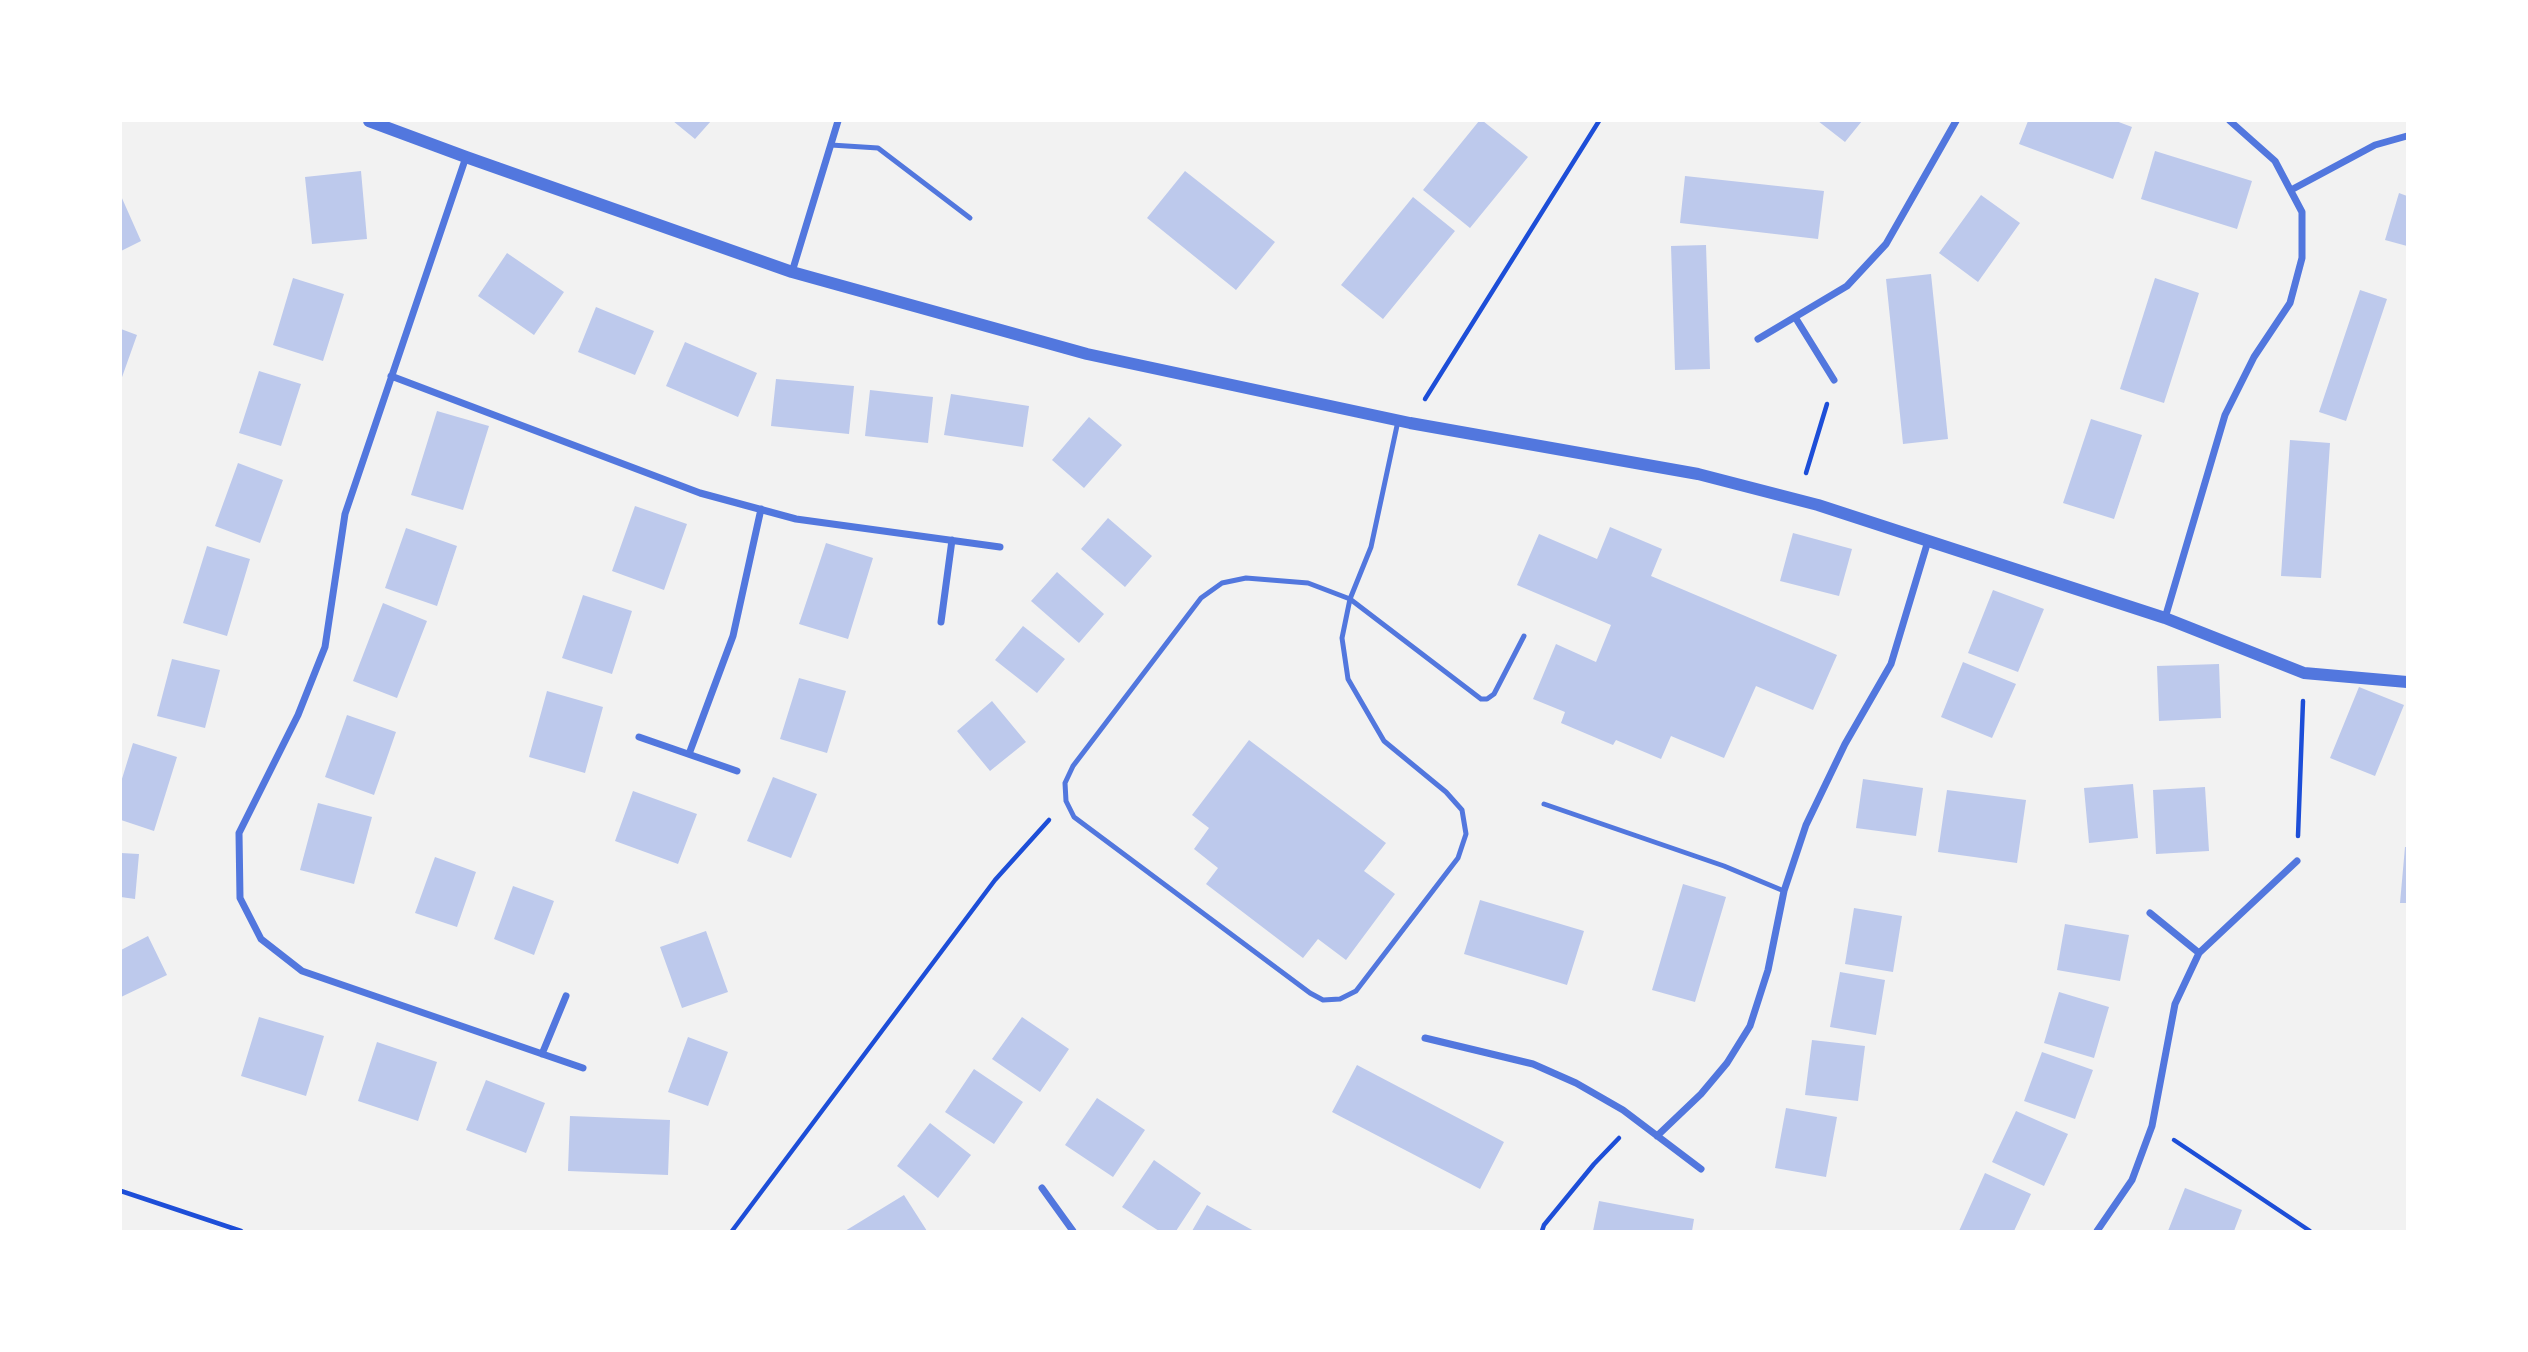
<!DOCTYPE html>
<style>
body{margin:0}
#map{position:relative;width:2528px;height:1352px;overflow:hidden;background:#f2f2f2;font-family:Roboto,sans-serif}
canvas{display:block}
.frame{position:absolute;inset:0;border:122px solid #fff;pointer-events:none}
</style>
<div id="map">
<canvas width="2528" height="1352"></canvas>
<div class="frame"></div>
</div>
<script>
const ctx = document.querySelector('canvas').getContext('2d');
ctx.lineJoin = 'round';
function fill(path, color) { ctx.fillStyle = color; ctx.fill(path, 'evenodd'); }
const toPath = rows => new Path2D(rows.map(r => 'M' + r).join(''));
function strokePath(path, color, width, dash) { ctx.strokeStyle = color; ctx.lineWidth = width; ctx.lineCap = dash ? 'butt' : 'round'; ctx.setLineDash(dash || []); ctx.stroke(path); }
const building = toPath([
 [673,121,711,121,695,139],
 [1479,121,1483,121,1528,157,1470,228,1423,190],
 [1818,121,1862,121,1845,142],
 [2028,121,2116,121,2132,127,2113,179,2019,144],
 [2155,151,2252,181,2237,229,2141,199],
 [361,171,367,239,312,244,305,177],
 [1185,171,1275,242,1236,290,1147,218],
 [1685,176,1824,191,1818,239,1680,223],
 [2399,193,2407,196,2407,246,2385,240],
 [1981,195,2020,223,1978,282,1939,253],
 [121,196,141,241,121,251],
 [1413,197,1455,231,1383,319,1341,285],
 [1706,245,1710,369,1675,370,1671,246],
 [507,253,564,292,534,335,478,296],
 [1931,274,1948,439,1903,444,1886,279],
 [293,278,344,294,323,361,273,345],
 [2155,278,2199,293,2164,403,2120,389],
 [2360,290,2387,299,2346,421,2319,412],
 [596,307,654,331,635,375,578,352],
 [121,329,137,335,121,380],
 [685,342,757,373,738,417,666,386],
 [259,371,301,384,281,446,239,433],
 [776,379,854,386,849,434,771,426],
 [870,390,933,397,928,443,865,436],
 [951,394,1029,406,1023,447,944,435],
 [437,411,489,426,463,510,411,495],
 [1089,417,1122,445,1084,488,1052,460],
 [2091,419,2142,435,2114,519,2063,503],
 [2290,440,2330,443,2321,578,2281,576],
 [238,463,283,480,260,543,215,526],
 [635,506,687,524,664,590,612,571],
 [1108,518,1152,556,1125,587,1081,549],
 [1610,527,1662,549,1651,576,1837,655,1813,710,1756,686,1724,758,1671,736,1661,759,1616,740,1613,745,1561,723,1565,712,1533,699,1556,644,1596,662,1611,625,1517,585,1539,534,1597,559],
 [406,528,457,546,437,606,385,588],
 [1793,533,1852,549,1839,596,1780,581],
 [826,543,873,558,848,639,799,624],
 [207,546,250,559,227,636,183,623],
 [1057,572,1104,614,1079,643,1031,601],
 [1993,590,2044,609,2018,672,1968,653],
 [583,595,632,611,612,674,562,658],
 [383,603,427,621,397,698,353,681],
 [1023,626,1065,659,1037,693,995,660],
 [172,659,220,670,205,728,157,716],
 [1963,662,2016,684,1992,738,1941,717],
 [2219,664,2221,718,2159,721,2157,666],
 [799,678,846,691,827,753,780,739],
 [2359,687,2404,705,2375,776,2330,758],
 [547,691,603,707,585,773,529,757],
 [992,701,1026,742,990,771,957,731],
 [347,715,396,732,374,795,325,777],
 [1249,740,1386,843,1364,871,1395,894,1346,960,1318,939,1303,958,1206,884,1218,868,1194,849,1209,828,1192,815],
 [133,743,177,757,154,831,121,820,121,782],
 [773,777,817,794,791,858,747,841],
 [1863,779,1923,788,1916,836,1856,828],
 [2133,784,2138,838,2089,843,2084,788],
 [2205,787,2209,851,2156,854,2153,790],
 [1947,790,2026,800,2017,863,1938,852],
 [633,791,697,814,678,864,615,841],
 [318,803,372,817,354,884,300,870],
 [2405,847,2407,847,2407,903,2400,903],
 [121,853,139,854,135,899,121,897],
 [435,857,476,872,457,927,415,913],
 [1683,884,1726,897,1695,1002,1652,990],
 [513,886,554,901,534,955,494,939],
 [1480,900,1584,931,1567,985,1464,954],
 [1854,908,1902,916,1893,972,1845,964],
 [2065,924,2129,935,2120,981,2057,970],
 [706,931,728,992,682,1008,660,947],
 [148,936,167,975,121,997,121,950],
 [1840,972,1885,980,1876,1035,1830,1027],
 [2059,992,2109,1007,2094,1058,2044,1043],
 [259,1017,324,1036,306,1096,241,1076],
 [1022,1017,1069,1049,1040,1092,992,1059],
 [688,1037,728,1052,708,1106,668,1092],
 [1812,1040,1865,1046,1858,1101,1805,1095],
 [377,1042,437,1062,418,1121,358,1101],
 [2042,1052,2093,1070,2075,1119,2024,1101],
 [1357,1065,1504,1142,1480,1189,1332,1112],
 [974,1069,1023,1102,994,1144,945,1112],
 [486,1080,545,1103,526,1153,466,1130],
 [1097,1098,1145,1130,1113,1177,1065,1145],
 [1786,1108,1837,1117,1826,1177,1775,1168],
 [2016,1111,2068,1134,2044,1186,1992,1162],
 [570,1116,670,1120,668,1175,568,1171],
 [930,1123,971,1155,938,1198,897,1166],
 [1154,1160,1201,1193,1176,1231,1159,1231,1122,1207],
 [1985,1173,2031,1194,2014,1231,1959,1231],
 [2185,1188,2242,1210,2234,1231,2168,1231],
 [904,1195,927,1231,845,1231],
 [1599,1201,1694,1219,1692,1231,1593,1231],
 [1207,1205,1254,1231,1192,1231]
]);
const path = toPath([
 [1425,399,1599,121],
 [1806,473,1827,404],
 [2298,836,2303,701],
 [2174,1140,2310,1231],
 [121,1191,241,1231],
 [732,1231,995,880,1049,820],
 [1542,1231,1544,1225,1594,1164,1619,1138]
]);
const service = toPath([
 [831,145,878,148,970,218],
 [1398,421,1371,547,1350,599,1308,583,1246,578,1222,583,1201,598,1073,766,1065,783,1066,801,1074,817,1310,993,1323,1000,1340,999,1356,991,1458,858,1466,834,1462,810,1446,792,1384,741,1348,679,1342,638,1350,599,1481,699,1487,699,1494,694,1524,636],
 [1544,804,1724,866,1784,891]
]);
const minor = toPath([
 [466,157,345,514,325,647,298,715,239,833,240,898,261,939,302,971,583,1068],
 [2291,190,2375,145,2407,136],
 [792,272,838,121],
 [1795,317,1834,380],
 [1758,339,1847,286,1886,244,1956,121],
 [391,376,700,493,796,519,1000,547],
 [2165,618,2225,415,2254,357,2290,303,2302,258,2302,212,2275,161,2230,121],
 [941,622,952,540],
 [639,737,737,771],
 [689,754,733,636,761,509],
 [2150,913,2199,953],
 [1425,1038,1533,1064,1576,1083,1623,1110,1701,1169],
 [542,1054,566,996],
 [1657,1136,1701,1094,1727,1063,1750,1026,1768,970,1784,891,1806,825,1845,744,1891,664,1928,541],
 [1042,1188,1073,1231],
 [2097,1231,2132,1180,2152,1126,2175,1004,2199,953,2297,861]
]);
const tertiary = toPath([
 [369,121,466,157,792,272,1087,354,1410,423,1698,474,1818,505,2165,618,2304,673,2407,682]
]);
fill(building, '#bdc9ec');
strokePath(path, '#1d4ed8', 4.5);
strokePath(service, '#5277de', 5);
strokePath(minor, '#5277de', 7);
strokePath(tertiary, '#5277de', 12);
</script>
